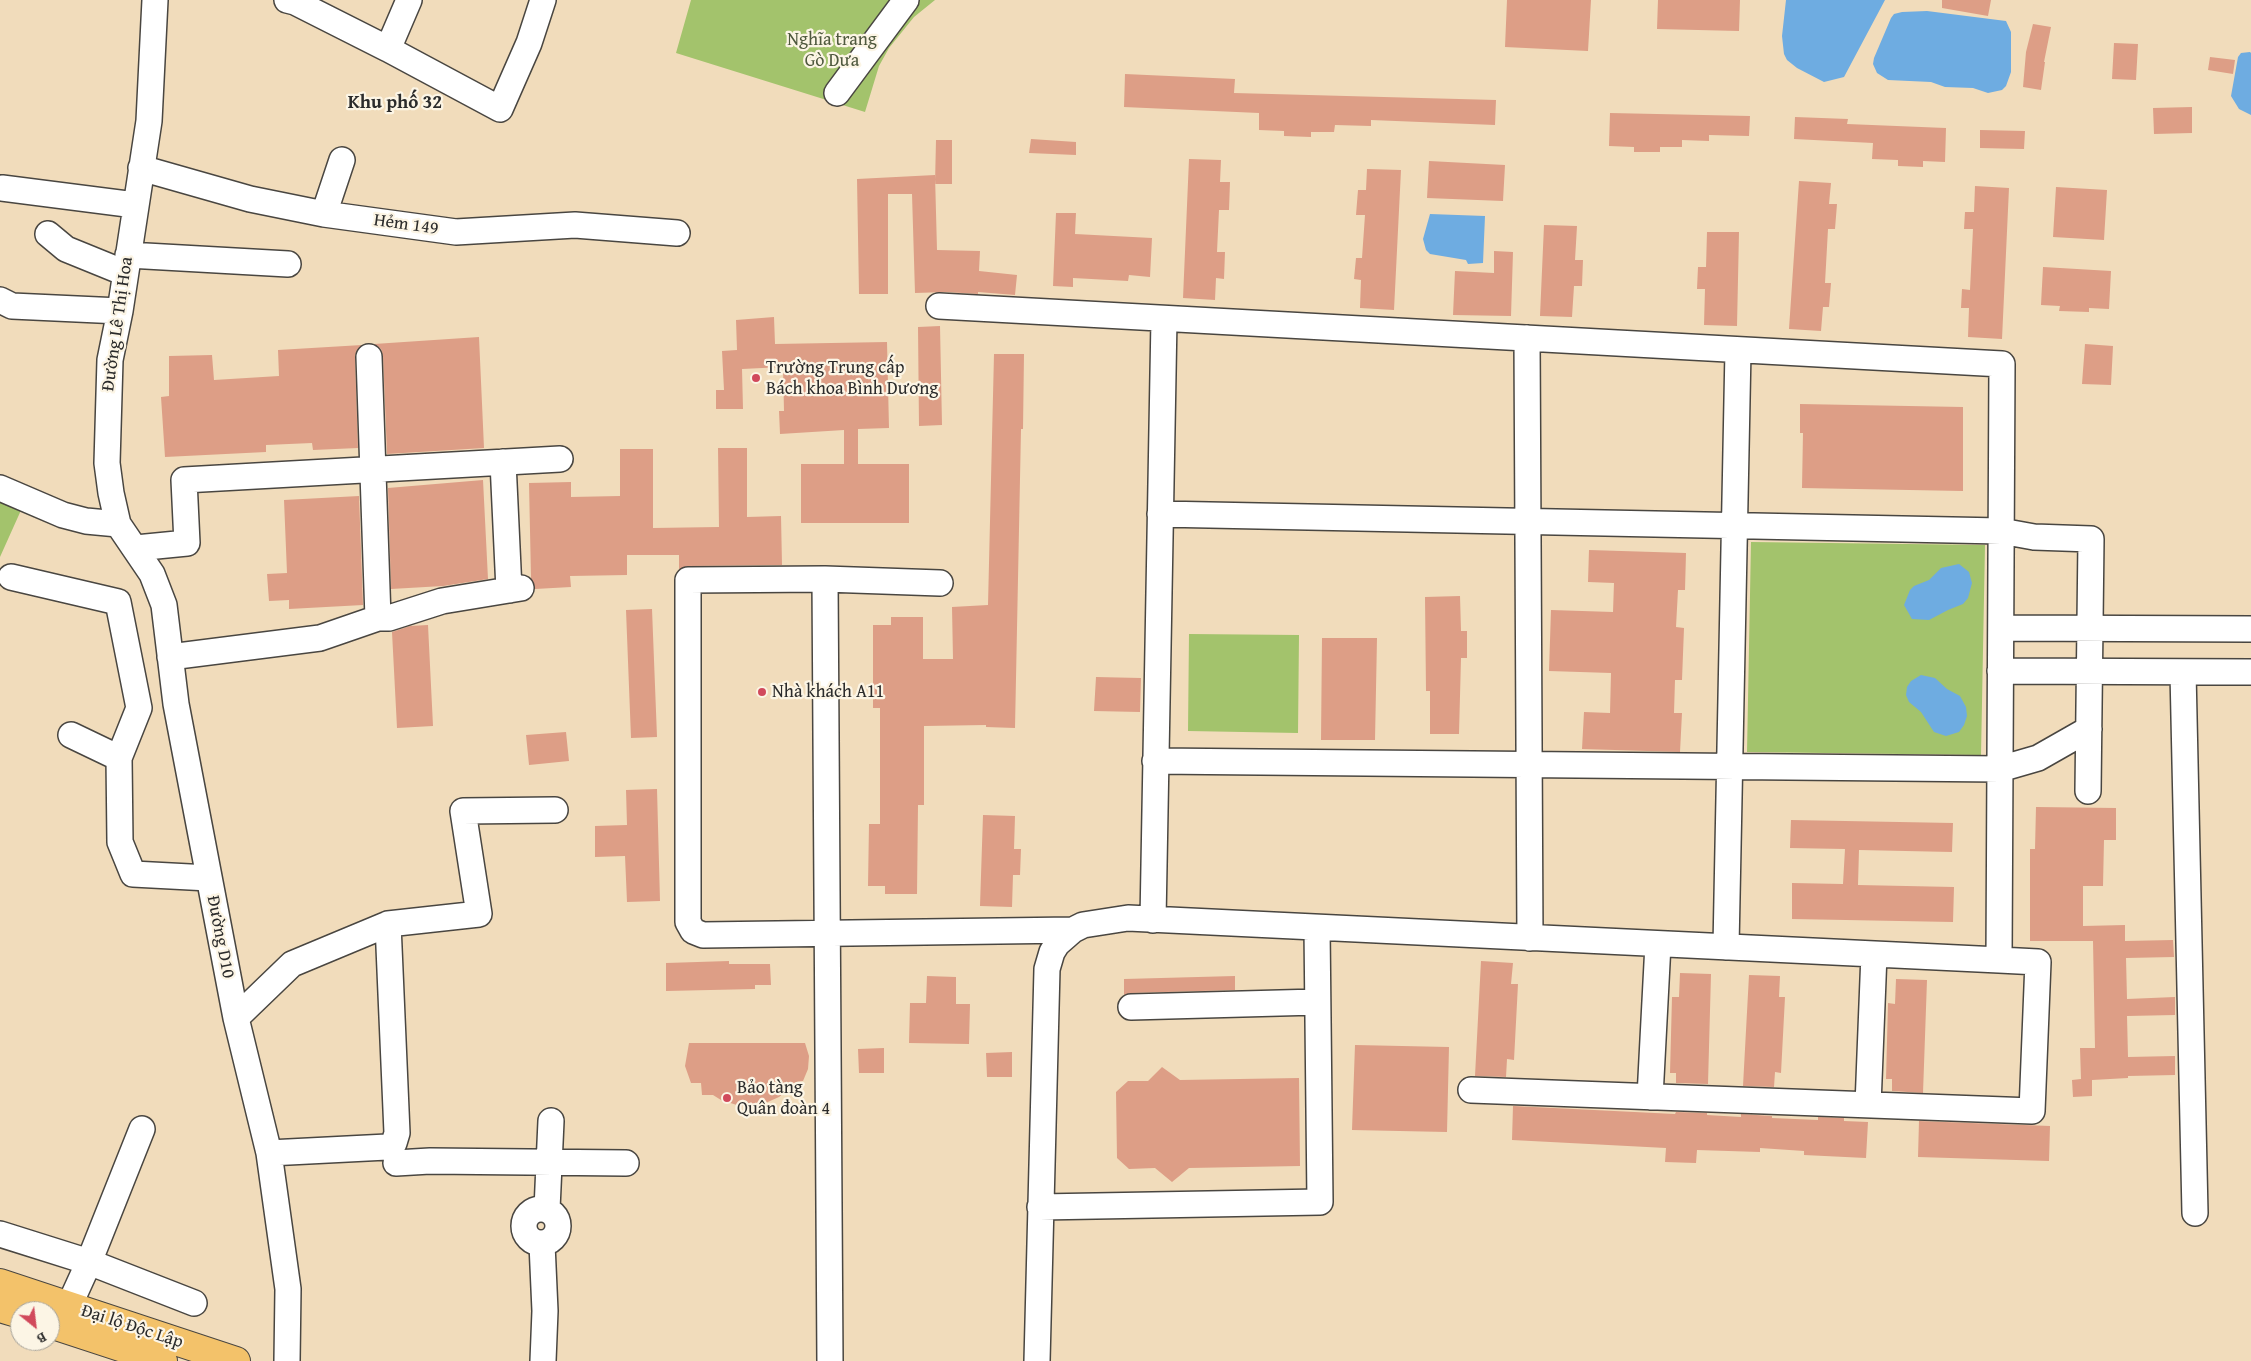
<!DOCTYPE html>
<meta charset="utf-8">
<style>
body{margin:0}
#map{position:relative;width:2251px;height:1361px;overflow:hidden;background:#f1dcbb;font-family:"Gentium Book Plus",serif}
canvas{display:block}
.north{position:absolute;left:10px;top:1301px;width:50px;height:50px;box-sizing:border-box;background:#fcf5e5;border:1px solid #a8a49b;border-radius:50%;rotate:151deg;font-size:14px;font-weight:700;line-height:20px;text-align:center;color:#2b2b2b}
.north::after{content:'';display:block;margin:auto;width:18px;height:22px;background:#d1495b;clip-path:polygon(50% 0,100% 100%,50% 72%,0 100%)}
</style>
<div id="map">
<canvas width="2251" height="1361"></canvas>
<div class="north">B</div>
</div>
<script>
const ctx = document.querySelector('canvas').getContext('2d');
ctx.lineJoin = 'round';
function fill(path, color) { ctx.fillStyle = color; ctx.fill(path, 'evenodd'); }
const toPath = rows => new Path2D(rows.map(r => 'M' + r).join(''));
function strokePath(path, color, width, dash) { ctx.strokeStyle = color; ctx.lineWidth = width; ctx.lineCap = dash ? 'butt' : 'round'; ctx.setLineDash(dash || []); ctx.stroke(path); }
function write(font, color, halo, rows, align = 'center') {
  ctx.font = font + ' "Gentium Book Plus",serif'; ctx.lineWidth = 4.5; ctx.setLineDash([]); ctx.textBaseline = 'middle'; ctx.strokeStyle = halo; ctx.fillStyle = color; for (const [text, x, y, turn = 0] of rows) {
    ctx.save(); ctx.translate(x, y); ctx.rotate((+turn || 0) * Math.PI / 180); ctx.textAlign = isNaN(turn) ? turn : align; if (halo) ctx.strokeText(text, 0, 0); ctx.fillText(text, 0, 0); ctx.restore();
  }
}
const green = toPath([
 [691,0,935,0,914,17,889,48,879,66,865,112,676,53],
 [0,499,22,508,0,557],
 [1751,542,1985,545,1981,755,1747,752],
 [1189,634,1299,635,1298,733,1188,731]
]);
const water = toPath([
 [1786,0,1885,0,1844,77,1824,82,1797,68,1787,60,1784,54,1782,36],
 [1927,11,2006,21,2011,32,2011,72,2006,86,2002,90,1988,93,1973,88,1945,87,1931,82,1888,80,1877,73,1873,64,1874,58,1891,18,1894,14,1902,12],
 [2250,52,2251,53,2251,115,2239,109,2231,96,2238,57,2241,53],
 [1430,214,1485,216,1483,263,1468,264,1466,260,1430,254,1426,250,1423,239],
 [1959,564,1969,572,1972,583,1968,598,1963,604,1948,610,1929,620,1912,619,1904,605,1910,590,1914,586,1929,580,1941,568],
 [1921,675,1935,678,1947,689,1960,696,1966,707,1967,716,1964,725,1959,732,1946,736,1934,732,1921,712,1909,702,1906,695,1907,687,1911,681]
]);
const building = toPath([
 [1507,0,1591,0,1588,51,1505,47],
 [1658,0,1740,0,1739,31,1657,29],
 [1942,0,1991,0,1988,16,1942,8],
 [2033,24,2051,27,2044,62,2045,62,2041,90,2023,87,2026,52],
 [2114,43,2138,44,2136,80,2112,79],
 [2210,57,2235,60,2233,74,2208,70],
 [1125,74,1235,79,1234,93,1496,100,1495,125,1371,120,1371,126,1335,125,1334,132,1311,132,1311,137,1284,136,1284,131,1259,130,1259,113,1124,107],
 [2192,107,2192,133,2154,134,2153,108],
 [1610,113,1750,116,1749,136,1709,135,1709,141,1682,140,1682,147,1660,147,1660,152,1634,152,1634,147,1609,146],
 [1795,117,1848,119,1847,124,1946,128,1945,162,1923,161,1923,167,1898,166,1898,160,1872,159,1873,143,1794,139],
 [1980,130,2025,131,2024,149,1980,148],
 [1031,139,1076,142,1076,155,1029,153],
 [936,140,952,140,952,184,935,184],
 [1189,159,1221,160,1220,182,1230,182,1229,210,1219,210,1217,252,1225,252,1224,279,1216,278,1215,300,1183,298],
 [1429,161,1505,165,1503,201,1427,198],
 [1367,169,1401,170,1394,310,1360,308,1361,280,1354,279,1356,258,1362,258,1365,215,1356,215,1358,190,1366,190],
 [935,175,937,250,980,251,979,271,1017,275,1015,295,978,292,978,294,946,292,915,293,912,194,888,194,888,294,859,294,857,179],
 [1799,181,1831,183,1829,204,1837,204,1835,229,1828,229,1825,283,1831,283,1829,307,1823,307,1821,331,1789,329],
 [1975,186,2009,188,2002,339,1968,337,1969,308,1961,308,1962,289,1970,290,1973,229,1964,229,1965,212,1974,212],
 [2056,187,2107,190,2104,240,2053,237],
 [1056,213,1076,213,1075,234,1152,238,1150,277,1129,275,1128,281,1073,278,1073,287,1053,286],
 [1544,225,1577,226,1575,260,1583,260,1582,286,1574,286,1572,317,1540,316],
 [1707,232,1739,232,1737,326,1704,325,1705,289,1697,289,1698,267,1706,267],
 [1494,251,1513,252,1511,316,1453,315,1455,271,1494,273],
 [2043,267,2111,271,2109,309,2089,308,2089,312,2059,311,2060,306,2041,305],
 [774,317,775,344,887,342,889,428,858,429,858,464,909,464,909,523,801,523,801,464,844,464,844,430,780,434,779,411,784,411,783,367,742,369,743,409,716,409,716,390,724,390,722,351,737,350,736,320],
 [940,326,942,425,919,426,918,327],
 [479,337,484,448,387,454,383,356,381,349,374,344],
 [2085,344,2113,346,2111,385,2082,384],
 [362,345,356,351,355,358,358,448,313,450,312,443,266,445,266,452,165,457,161,397,169,396,169,356,212,355,214,380,279,376,278,350],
 [994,354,1024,354,1023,429,1021,429,1015,728,986,727,986,725,924,726,924,805,918,805,917,894,885,894,885,886,868,886,869,824,880,824,880,708,873,708,873,625,891,625,891,617,923,617,923,659,953,659,952,607,988,605],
 [1800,404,1963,407,1963,491,1802,488,1803,433,1800,433],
 [718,448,747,448,747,517,781,516,782,565,688,566,679,569,679,555,627,555,627,575,570,576,571,587,535,589,531,578,529,483,571,482,571,497,620,496,620,449,653,449,653,528,719,527],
 [483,480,488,579,443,586,391,589,388,488],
 [359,496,363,605,289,609,289,600,269,601,267,574,287,573,284,500],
 [1589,550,1686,553,1685,590,1678,590,1676,627,1684,628,1682,680,1675,680,1674,713,1682,713,1680,752,1582,749,1584,712,1610,713,1611,673,1549,671,1551,610,1613,612,1614,583,1588,582],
 [1460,596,1461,631,1467,631,1467,658,1461,658,1459,734,1430,734,1430,691,1426,691,1425,597],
 [652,609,657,737,631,738,626,610],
 [428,625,433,726,397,728,392,632,410,626],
 [1322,638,1377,638,1375,740,1321,740],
 [1096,677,1141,678,1140,712,1094,711],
 [566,732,569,761,529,765,526,735],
 [657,789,660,901,627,902,625,856,595,857,595,826,627,825,626,790],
 [2036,807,2116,808,2116,840,2104,840,2103,886,2083,886,2083,926,2125,925,2125,941,2173,940,2174,957,2126,958,2127,999,2175,997,2175,1015,2127,1016,2128,1057,2175,1056,2175,1075,2128,1076,2128,1078,2092,1080,2092,1096,2073,1097,2072,1080,2081,1079,2080,1048,2095,1048,2093,941,2030,941,2030,849,2035,849],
 [983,815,1015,816,1014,849,1021,849,1020,875,1013,875,1012,907,980,906],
 [1791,820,1953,823,1952,852,1859,850,1858,885,1954,887,1953,922,1792,919,1792,883,1843,884,1845,849,1790,848],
 [729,961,729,964,770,964,771,985,755,985,755,989,666,991,666,963],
 [1481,961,1513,963,1511,984,1518,984,1514,1060,1507,1059,1506,1077,1475,1076],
 [1680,973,1711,974,1708,1084,1676,1083,1676,1073,1670,1073,1672,997,1679,997],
 [1749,975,1780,976,1779,997,1785,997,1781,1073,1775,1072,1774,1087,1743,1086],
 [927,976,956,977,956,1004,970,1004,969,1044,909,1043,910,1003,926,1003],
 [1235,976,1235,990,1131,993,1124,995,1124,979],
 [1896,979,1927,980,1923,1093,1892,1091,1892,1079,1886,1079,1888,1003,1895,1004],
 [689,1043,805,1043,809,1056,808,1069,803,1081,796,1082,796,1090,787,1091,779,1097,761,1105,740,1106,721,1100,713,1095,702,1095,701,1083,691,1083,685,1066],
 [1355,1045,1449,1047,1447,1132,1352,1130],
 [884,1048,884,1073,859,1073,858,1049],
 [1012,1052,1012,1077,987,1077,986,1053],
 [1162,1067,1180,1080,1299,1078,1300,1166,1189,1168,1172,1182,1155,1168,1129,1169,1117,1158,1116,1092,1128,1081,1148,1081],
 [1513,1106,1675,1114,1676,1112,1707,1113,1707,1115,1741,1117,1741,1114,1772,1116,1772,1118,1818,1120,1818,1117,1844,1118,1844,1121,1868,1122,1866,1158,1804,1155,1804,1151,1760,1148,1760,1152,1697,1150,1696,1163,1665,1162,1666,1148,1512,1140],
 [1919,1121,2050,1126,2049,1161,1918,1157]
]);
const minor = toPath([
 [155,0,149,121,120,311,110,360,107,463,111,493,118,524,152,574,164,605,176,704,236,1018,269,1153,288,1289,287,1361],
 [287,0,295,2,388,49,500,109,529,43,543,0],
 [388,49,409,0],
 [837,93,906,0],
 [141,168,250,199,324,214,456,232,575,225,677,233],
 [2,188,135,205],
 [324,214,342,160],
 [48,234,66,249,125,273],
 [128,255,288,264],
 [0,300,12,306,120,311],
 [939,306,2002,364,1999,960,1128,918,1083,925,1073,930,1057,944,1052,952,1047,969,1037,1361],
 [1527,338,1530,938],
 [369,357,378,618],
 [503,462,509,590],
 [0,488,63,515,86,521,118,524],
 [1160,514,2001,531,2034,537,2091,539,2088,791],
 [136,548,187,543,184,480,560,459],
 [11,577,118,602,139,708,119,758],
 [825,579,830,1361],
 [940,583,825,579,688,580,688,922,693,931,703,935,1073,930],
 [2001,628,2251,629],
 [170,657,320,638,378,618,389,618,442,601,521,588],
 [2000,671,2251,672],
 [2183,672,2195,1213],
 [71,735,119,758,120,842,133,874,209,878],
 [1155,761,2000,769,2038,758,2089,729],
 [1153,920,1164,319],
 [1726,947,1738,350],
 [1131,1007,1317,1002],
 [236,1018,292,964,388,924,479,914,463,811,555,810],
 [1471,1090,2032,1111,2038,962,1999,960],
 [1650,1097,1658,944],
 [1868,1105,1874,954],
 [142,1129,89,1262,194,1303],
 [269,1153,387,1147,394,1143,397,1133,388,924],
 [396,1163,430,1161,626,1163],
 [1040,1207,1320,1202,1317,928],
 '524 1226a17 17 0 1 1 34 0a17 17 0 1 1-34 0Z',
 [547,1209,551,1121],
 [0,1234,89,1262,69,1306],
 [542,1244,545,1311,543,1361]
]);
const major = toPath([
 [0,1283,236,1361],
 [0,1308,20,1314],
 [50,1324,163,1361]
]);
const markers = [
 [756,378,5,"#d1495b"],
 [762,692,5,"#d1495b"],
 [727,1098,5,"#d1495b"]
];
const parkNames = [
 ["Nghĩa trang",832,40],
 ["Gò Dưa",832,61]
];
const streetNames = [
 ["Hẻm 149",406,225,8],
 ["Đường Lê Thị Hoa",118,324,-82],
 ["Đường D10",220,937,79],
 ["Đại lộ Độc Lập",132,1327,18]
];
const poiNames = [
 ["Trường Trung cấp",766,368],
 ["Bách khoa Bình Dương",766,389],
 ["Nhà khách A11",772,692],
 ["Bảo tàng",737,1088],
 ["Quân đoàn 4",737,1109]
];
const neighbourhoodNames = [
 ["Khu phố 32",395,103]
];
fill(green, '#a3c36c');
fill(water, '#6eace1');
fill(building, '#dd9e86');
strokePath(minor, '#494641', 28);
strokePath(major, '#494641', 30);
strokePath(minor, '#fff', 25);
strokePath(major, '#f3c26a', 28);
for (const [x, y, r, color] of markers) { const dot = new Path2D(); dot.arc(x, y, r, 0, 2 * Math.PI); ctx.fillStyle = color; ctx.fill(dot); strokePath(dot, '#fcf5e5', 2); }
write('18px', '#4f593e', '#fcf5e5', parkNames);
write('18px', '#2b2b2b', '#fcf5e5', streetNames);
write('18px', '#2b2b2b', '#fcf5e5', poiNames, 'left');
write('bold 19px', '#2b2b2b', '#fcf5e5', neighbourhoodNames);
</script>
